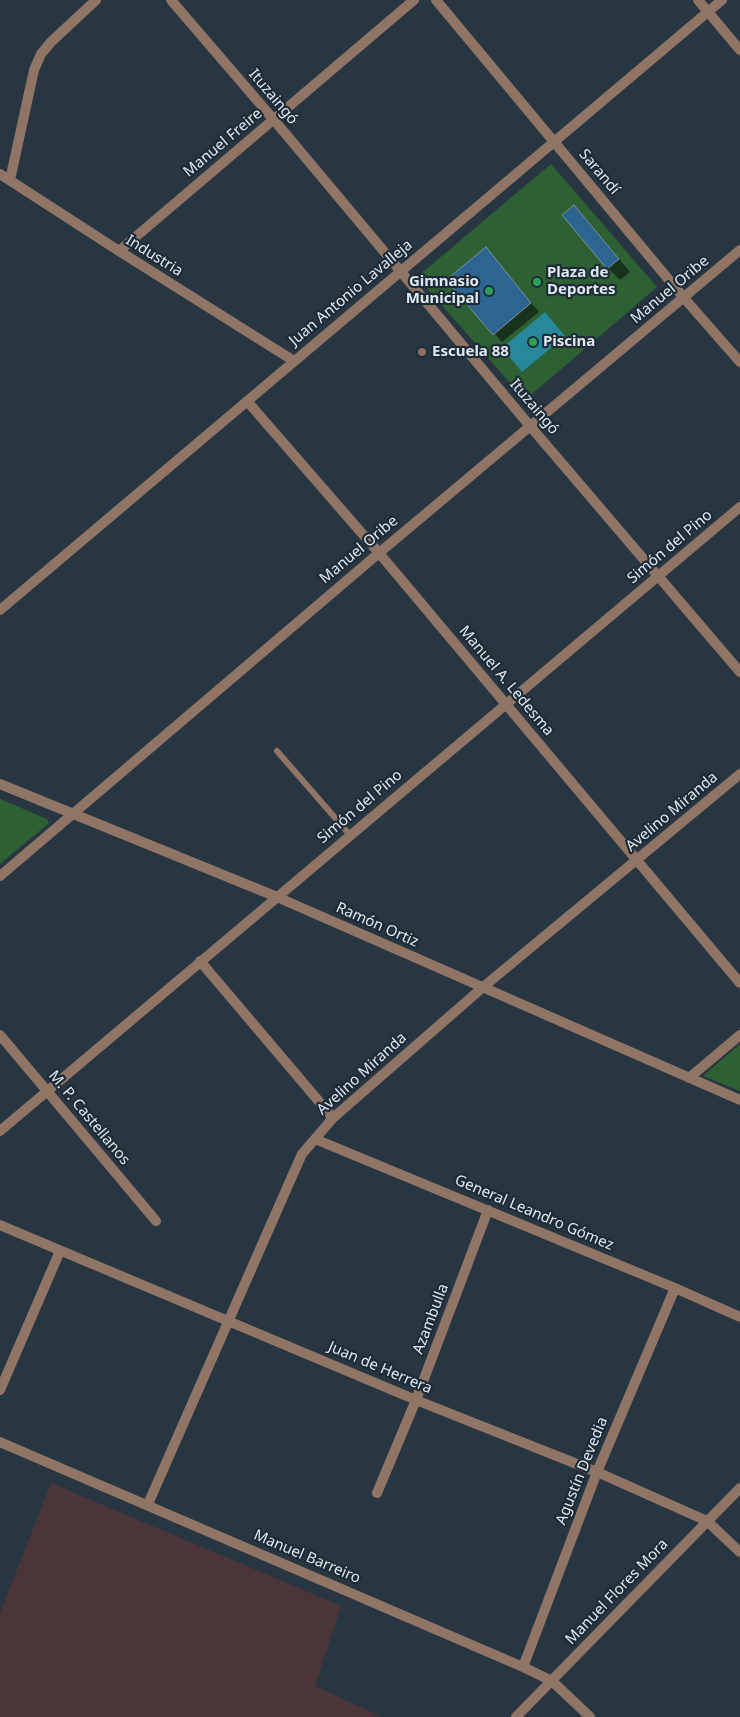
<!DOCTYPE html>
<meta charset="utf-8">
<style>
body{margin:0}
canvas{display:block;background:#283642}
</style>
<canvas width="740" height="1717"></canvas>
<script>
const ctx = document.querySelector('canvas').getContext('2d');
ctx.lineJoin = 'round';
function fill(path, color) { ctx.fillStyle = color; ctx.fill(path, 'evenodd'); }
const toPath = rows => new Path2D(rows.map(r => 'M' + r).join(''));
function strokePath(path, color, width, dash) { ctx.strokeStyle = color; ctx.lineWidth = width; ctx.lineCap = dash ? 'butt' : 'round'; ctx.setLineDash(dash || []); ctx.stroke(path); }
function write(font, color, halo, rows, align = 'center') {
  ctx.font = font + ' "Noto Sans",sans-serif'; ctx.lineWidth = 4.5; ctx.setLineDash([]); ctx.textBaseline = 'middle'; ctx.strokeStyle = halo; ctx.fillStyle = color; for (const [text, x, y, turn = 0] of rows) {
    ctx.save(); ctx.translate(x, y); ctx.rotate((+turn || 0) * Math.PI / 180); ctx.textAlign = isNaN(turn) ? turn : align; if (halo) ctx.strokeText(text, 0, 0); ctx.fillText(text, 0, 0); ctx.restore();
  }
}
const industrial = toPath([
 [51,1483,341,1606,315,1686,382,1717,0,1717,0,1613]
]);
const green = toPath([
 [551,164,657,287,525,400,417,277],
 [0,799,47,819,49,823,0,864],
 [740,1044,740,1091,703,1076]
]);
const water = toPath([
 [545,312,565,336,522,372,502,348]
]);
const shadow = toPath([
 [574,207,586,219,630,272,620,280,608,268],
 [486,249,539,312,502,342,448,280]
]);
const building = toPath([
 [574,205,619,259,607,269,562,215,574,205],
 [486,247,531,303,493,335,446,280,486,247]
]);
const service = toPath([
 [277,751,350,835]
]);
const minor = toPath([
 [171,0,274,120,530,426,740,672],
 [436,0,684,298,740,362],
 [698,0,740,50],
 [0,174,119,251,294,361],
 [10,180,34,70,41,54,51,42,96,0],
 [119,251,414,0],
 [247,401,379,553,740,983],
 [0,610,722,0],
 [0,784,277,897,740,1100],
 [0,876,379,553,740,250],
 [200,961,333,1118],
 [0,1035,156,1221],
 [689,1078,740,1035],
 [0,1131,740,507],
 [315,1139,675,1288,740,1317],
 [0,1225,416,1400,597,1472,707,1521,740,1552],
 [0,1390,60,1251],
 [0,1442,523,1667,552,1681,590,1717],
 [377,1493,416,1400,488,1210],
 [148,1504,290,1181,302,1154,315,1139,333,1118,482,988,740,774],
 [523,1667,597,1472,675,1288],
 [516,1717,740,1488]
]);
const markers = [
 [537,282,5,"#2e9e5b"],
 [489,291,5,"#2e9e5b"],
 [533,342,5,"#2e9e5b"],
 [422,352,5,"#8d6e63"]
];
const streetNames = [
 ["Ituzaingó",273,97,50],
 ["Manuel Freire",223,143,-40],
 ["Sarandí",599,172,50],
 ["Industria",154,256,32],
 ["Manuel Oribe",670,290,-40],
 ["Juan Antonio Lavalleja",351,293,-40],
 ["Ituzaingó",534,407,50],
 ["Simón del Pino",670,547,-40],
 ["Manuel Oribe",359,550,-40],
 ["Manuel A. Ledesma",506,681,50],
 ["Simón del Pino",360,807,-40],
 ["Avelino Miranda",672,812,-40],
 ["Ramón Ortiz",377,925,24],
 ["Avelino Miranda",362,1074,-42],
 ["M. P. Castellanos",89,1118,50],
 ["General Leandro Gómez",534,1213,23],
 ["Azambulla",431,1319,-69],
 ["Juan de Herrera",380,1368,23],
 ["Agustín Devedia",582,1471,-68],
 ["Manuel Barreiro",307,1557,23],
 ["Manuel Flores Mora",617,1592,-46]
];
const poiNames = [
 ["Plaza de",547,273],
 ["Deportes",547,290],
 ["Gimnasio",479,282,"right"],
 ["Municipal",479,299,"right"],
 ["Piscina",543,342],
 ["Escuela 88",432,352]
];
fill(industrial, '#4a3539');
fill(green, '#2d6033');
fill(water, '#27889c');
fill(shadow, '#0007');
fill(building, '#2e6590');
strokePath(building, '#7e8f9d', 1);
strokePath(service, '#907566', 6);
strokePath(minor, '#907566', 10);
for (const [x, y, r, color] of markers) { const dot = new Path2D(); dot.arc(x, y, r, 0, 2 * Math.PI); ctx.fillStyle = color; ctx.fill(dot); strokePath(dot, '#1e2c37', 2); }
write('15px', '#dfe8f0', '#1e2c37', streetNames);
write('bold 15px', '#dfe8f0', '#1e2c37', poiNames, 'left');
</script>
